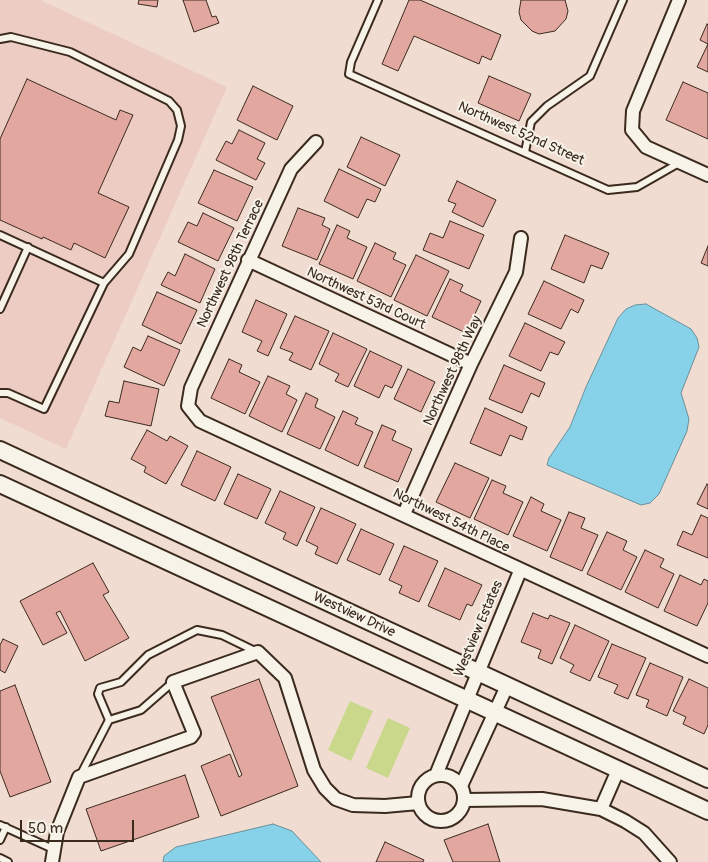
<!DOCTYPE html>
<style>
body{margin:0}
#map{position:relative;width:708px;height:862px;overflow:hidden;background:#f1dcd2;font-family:Pangolin,sans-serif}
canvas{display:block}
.scale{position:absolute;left:20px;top:820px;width:114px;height:22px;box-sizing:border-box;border:2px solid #3b2a1e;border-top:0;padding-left:6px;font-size:15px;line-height:18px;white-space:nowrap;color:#3b2a1e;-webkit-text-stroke:4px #f7f3e8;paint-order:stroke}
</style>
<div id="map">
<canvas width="708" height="862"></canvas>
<div class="scale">50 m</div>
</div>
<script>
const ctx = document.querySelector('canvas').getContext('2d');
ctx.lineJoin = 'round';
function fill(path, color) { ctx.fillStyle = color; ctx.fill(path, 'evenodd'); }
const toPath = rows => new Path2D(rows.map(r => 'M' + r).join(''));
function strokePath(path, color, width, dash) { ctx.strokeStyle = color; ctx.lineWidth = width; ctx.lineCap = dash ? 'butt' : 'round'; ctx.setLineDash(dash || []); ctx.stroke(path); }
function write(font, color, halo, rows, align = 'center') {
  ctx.font = font + ' Pangolin,sans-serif'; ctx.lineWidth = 4; ctx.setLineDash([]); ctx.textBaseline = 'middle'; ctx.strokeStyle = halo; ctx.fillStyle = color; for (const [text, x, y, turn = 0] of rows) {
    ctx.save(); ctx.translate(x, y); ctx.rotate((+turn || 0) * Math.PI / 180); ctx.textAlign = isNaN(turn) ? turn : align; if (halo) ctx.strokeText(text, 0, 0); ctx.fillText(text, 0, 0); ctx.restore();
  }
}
const built = toPath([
 [0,0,40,0,227,87,66,449,0,418]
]);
const green = toPath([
 [350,701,373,711,351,761,328,750],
 [388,718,410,728,388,778,366,768]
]);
const water = toPath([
 [646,304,691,329,697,338,699,347,681,393,689,419,687,431,659,494,650,503,641,505,547,465,549,458,570,427,586,387,618,318,626,309,635,305,646,304],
 [273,824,292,831,321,862,163,862,164,856,176,847,273,824]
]);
const building = toPath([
 [139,0,158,0,157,7,138,4,139,0],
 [183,0,206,0,212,17,216,16,219,23,194,32,183,0],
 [409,0,420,0,501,35,491,60,482,56,479,64,414,36,398,71,382,64,409,0],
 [521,0,565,0,568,11,566,19,555,31,539,34,532,31,521,20,519,12,521,0],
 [707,24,708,25,708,72,697,67,708,44,700,40,707,24],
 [489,76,531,94,519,121,478,103,489,76],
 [27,79,116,120,120,110,133,115,98,193,129,207,105,258,74,243,71,250,43,237,42,239,0,220,0,139,27,79],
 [683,82,708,93,708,139,666,120,683,82],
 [253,86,293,106,277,140,237,120,253,86],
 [239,130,265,143,257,159,265,163,256,180,216,160,226,141,232,144,239,130],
 [361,137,400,155,385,186,347,167,361,137],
 [339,169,381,189,375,202,367,199,358,218,324,201,339,169],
 [214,170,253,187,237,221,198,203,214,170],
 [457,181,496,200,483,227,452,212,456,204,448,201,457,181],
 [298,208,325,218,322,225,330,229,317,260,282,246,298,208],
 [203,213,234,228,218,261,178,242,188,222,197,226,203,213],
 [450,221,484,235,469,269,423,250,430,233,443,238,450,221],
 [337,225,350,231,347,238,367,247,353,279,319,264,337,225],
 [565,235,609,253,602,269,591,265,584,283,551,269,565,235],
 [375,243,396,253,393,259,406,265,391,297,357,281,375,243],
 [708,246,708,266,701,263,708,246],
 [185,254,215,269,200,303,161,285,168,272,175,276,185,254],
 [416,255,449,271,427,316,394,300,416,255],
 [450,279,463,285,460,291,481,301,466,333,432,317,450,279],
 [544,281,584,300,578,313,571,309,561,329,528,314,544,281],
 [157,292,197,310,181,344,142,325,157,292],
 [256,300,287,314,268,356,257,351,262,341,242,332,256,300],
 [295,316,329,331,311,370,289,360,293,353,280,348,295,316],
 [525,323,565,342,558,355,550,352,541,371,509,356,525,323],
 [333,333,367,349,348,387,335,381,339,374,319,364,333,333],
 [148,336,180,350,164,386,124,367,133,347,141,351,148,336],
 [370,351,402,366,392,388,385,385,379,398,354,386,370,351],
 [229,359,242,365,239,372,260,382,245,414,211,398,229,359],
 [504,365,545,383,539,397,531,393,522,413,489,399,504,365],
 [408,369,435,382,421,412,394,399,408,369],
 [268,376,290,386,286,394,297,400,282,432,249,416,268,376],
 [124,381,159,389,151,426,105,416,109,401,119,403,124,381],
 [306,393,318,399,315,407,335,417,320,449,287,434,306,393],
 [485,408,527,427,522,440,510,435,501,456,470,443,485,408],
 [343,411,358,418,355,424,373,432,358,466,325,450,343,411],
 [382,425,396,431,392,440,412,449,398,482,364,467,382,425],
 [147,430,167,441,170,436,188,446,166,484,144,472,146,467,131,459,147,430],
 [197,451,231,467,215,501,181,485,197,451],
 [455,463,489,478,470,518,436,502,455,463],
 [238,474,271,489,257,519,224,504,238,474],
 [492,480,506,486,503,493,523,502,508,535,474,519,492,480],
 [707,484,708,485,708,509,697,504,707,484],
 [280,491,315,507,297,546,283,539,286,533,265,523,280,491],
 [531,497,544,504,541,511,561,520,547,551,513,536,531,497],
 [321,508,356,524,337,564,315,554,318,547,306,541,321,508],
 [569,512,585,518,581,528,598,535,582,571,550,557,569,512],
 [701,515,708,518,708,558,677,545,683,531,692,535,701,515],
 [361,529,394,544,380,575,347,560,361,529],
 [607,532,627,541,623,550,637,557,621,590,587,574,607,532],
 [404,546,438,561,419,602,399,593,402,586,389,580,404,546],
 [645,550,664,559,660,567,674,574,658,608,625,592,645,550],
 [93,563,109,592,103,595,129,638,85,661,60,611,56,613,67,633,43,645,20,601,93,563],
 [445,568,482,585,472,606,467,604,460,620,428,606,445,568],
 [680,575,701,585,704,579,708,581,708,603,697,626,664,611,680,575],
 [533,613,548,619,550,615,570,623,552,664,538,658,541,650,521,642,533,613],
 [575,625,609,641,590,681,570,672,574,665,560,658,575,625],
 [3,639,18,646,5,673,0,670,0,645,3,639],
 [612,644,646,658,628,699,614,693,618,685,598,677,612,644],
 [650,663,683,677,667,716,646,707,649,700,636,695,650,663],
 [259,679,298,786,221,816,201,766,230,754,239,777,242,775,211,697,259,679],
 [689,679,708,688,708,725,704,734,683,724,686,717,673,711,689,679],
 [15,685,51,782,10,797,0,771,0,691,15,685],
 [185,775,199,817,101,851,86,809,185,775],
 [488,824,500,862,453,862,444,840,488,824],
 [385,842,424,860,423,862,376,862,385,842]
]);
const service = toPath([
 [378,0,351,62,349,74,608,190,637,187,679,163],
 [0,39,11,37,70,52,169,101,177,110,181,126,178,140,129,254,104,283,44,409,8,393,0,393],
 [525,152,531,122,547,106,590,76,623,0],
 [0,235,104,283],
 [0,309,28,247],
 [173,682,141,710,109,720,98,694,100,688,121,682,148,655,197,630,222,635,257,652],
 [80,776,109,720],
 [0,825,53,849],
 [0,840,6,827],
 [0,858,8,862]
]);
const minor = toPath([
 [679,0,633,111,632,130,646,147,708,175],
 [316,142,291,169,191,388,188,406,200,421,708,656],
 [248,260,471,364],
 [404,514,471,364,516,272,521,238],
 '418 798a23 23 0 1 1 46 0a23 23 0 1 1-46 0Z',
 [436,775,520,571],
 [461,786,507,686],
 [465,800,542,799,601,809,625,821,644,833,670,862],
 [601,809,618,770],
 [52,862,57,832,79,777,191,737,194,733,173,682,258,652,285,678,314,770,325,788,336,799,353,805,385,806,418,803]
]);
const tertiary = toPath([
 [0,450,708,779],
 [0,484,708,811]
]);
const streetNames = [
 ["Northwest 52nd Street",521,134,24],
 ["Northwest 98th Terrace",231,264,-65],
 ["Northwest 53rd Court",366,299,25],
 ["Northwest 98th Way",453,371,-65],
 ["Northwest 54th Place",451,521,26],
 ["Westview Drive",354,615,25],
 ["Westview Estates",479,629,-67]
];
fill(built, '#ecccc3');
fill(green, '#cad88c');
fill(water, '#88d2e9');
strokePath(water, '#698f98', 1);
fill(building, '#e2a8a0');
strokePath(building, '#3b2a1e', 1);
strokePath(service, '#3b2a1e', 10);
strokePath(minor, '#3b2a1e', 16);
strokePath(tertiary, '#3b2a1e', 20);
strokePath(service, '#f7f3e8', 6);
strokePath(minor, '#f7f3e8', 12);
strokePath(tertiary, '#f7f3e8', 16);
write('14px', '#3b2a1e', '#f7f3e8', streetNames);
</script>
